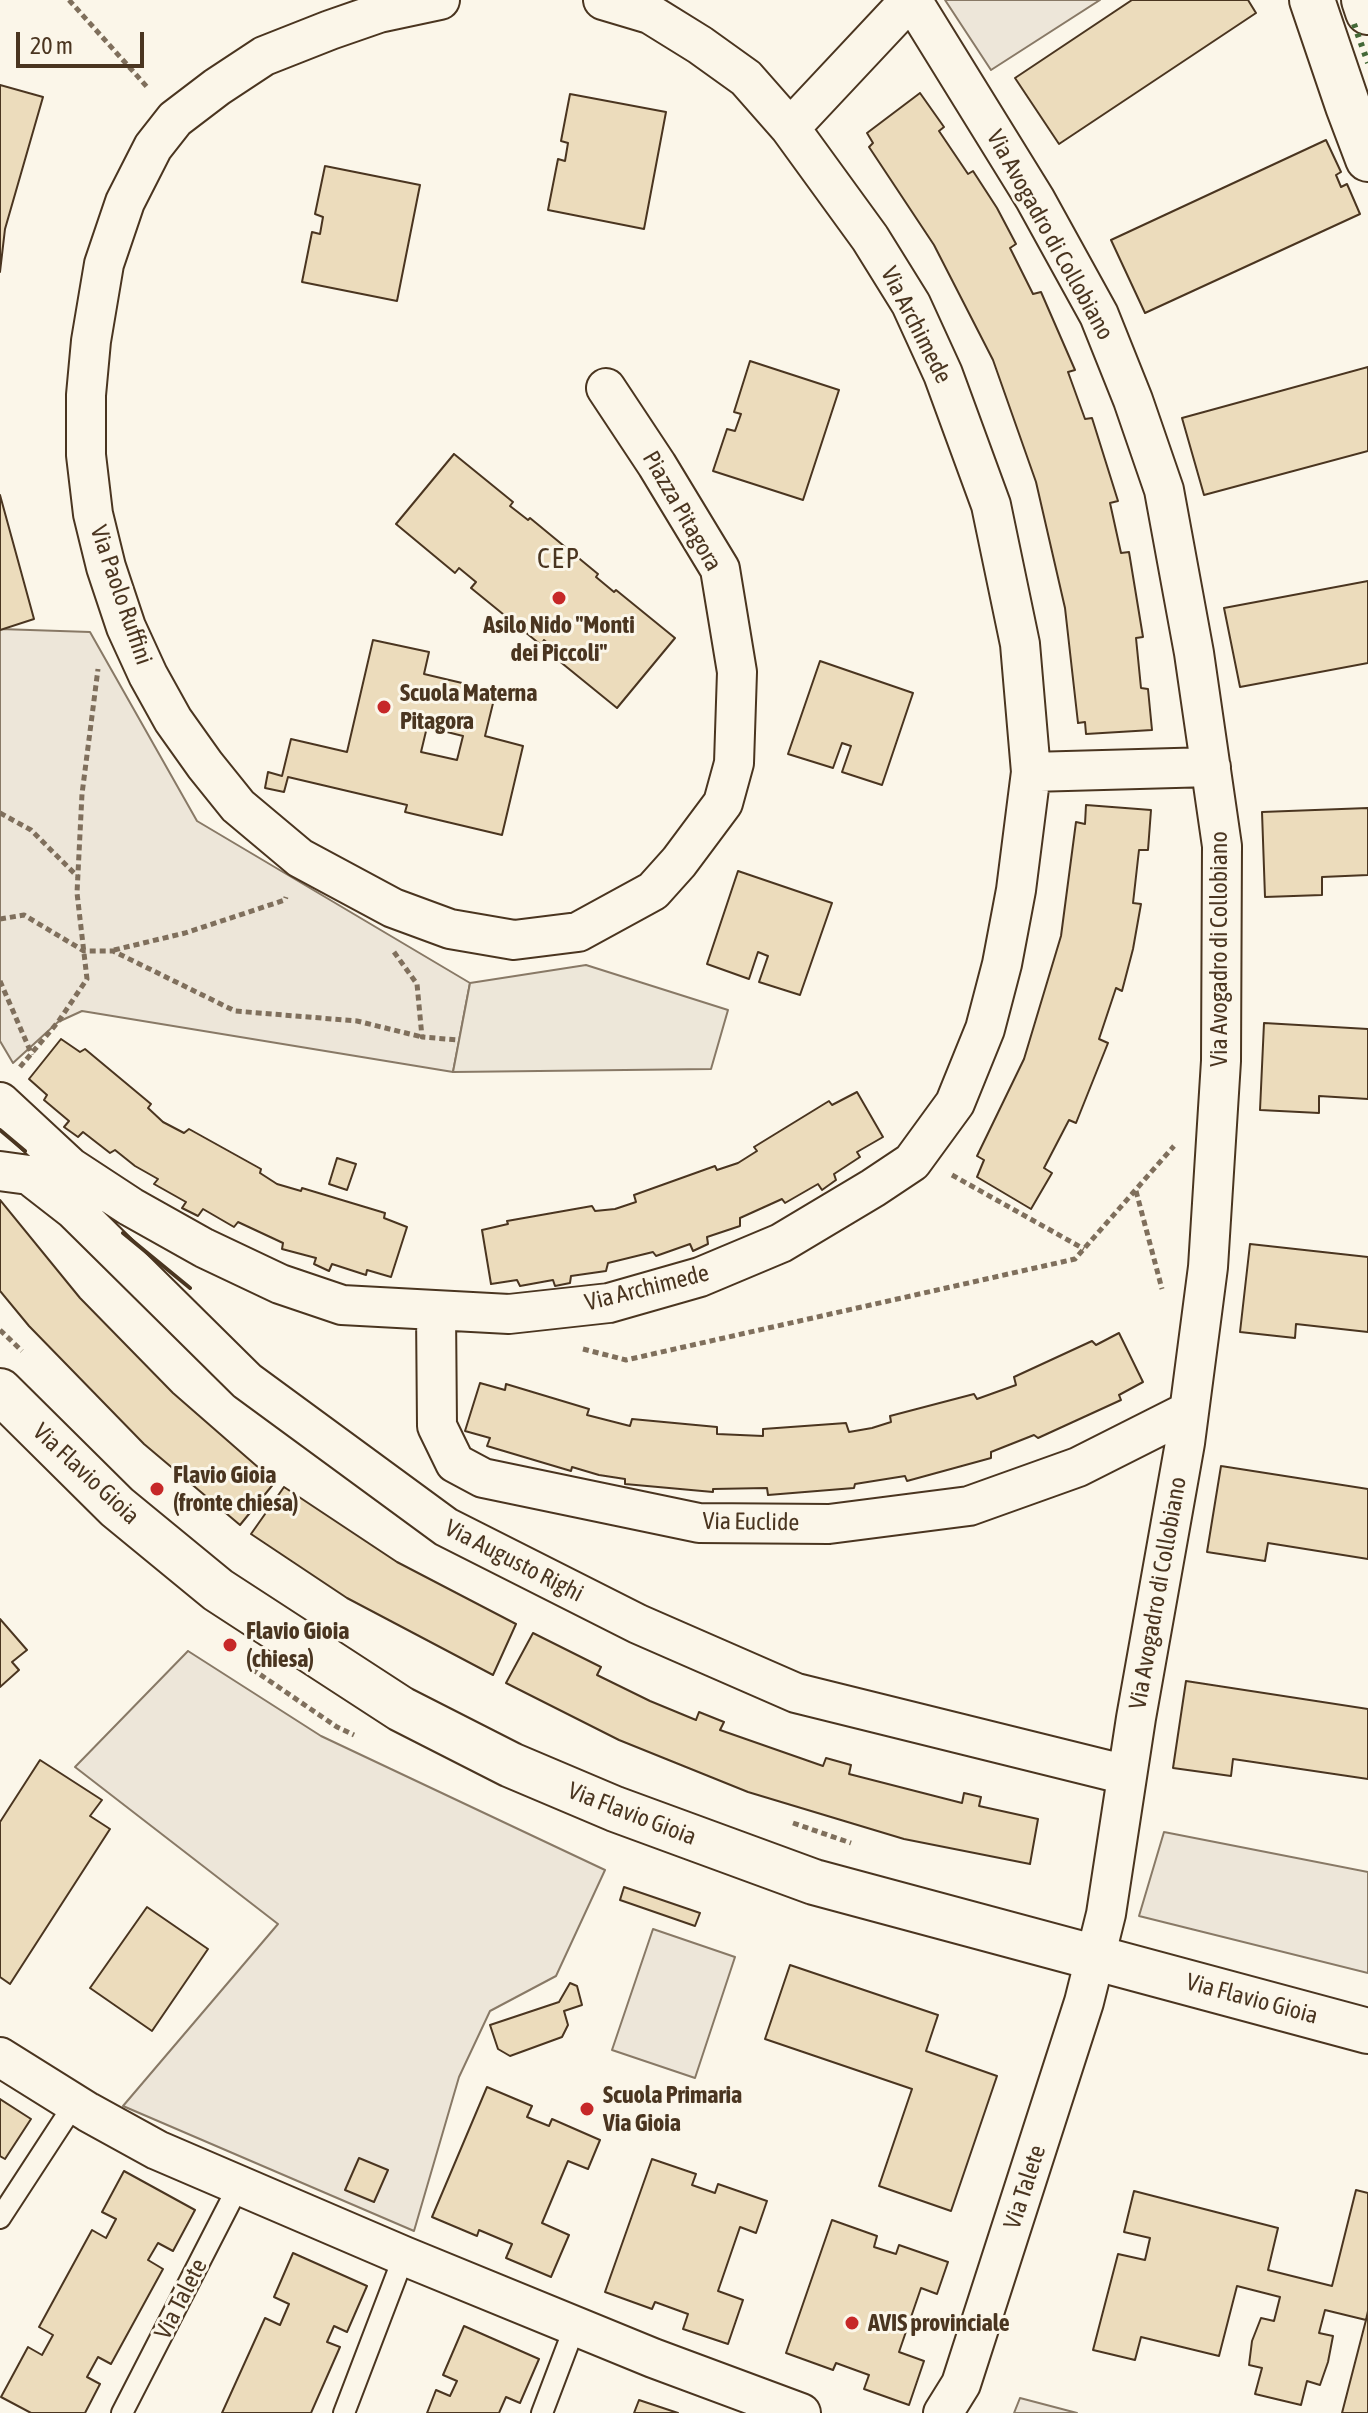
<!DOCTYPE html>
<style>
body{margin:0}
#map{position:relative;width:1368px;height:2413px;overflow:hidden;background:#fbf6e9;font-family:"Asap Condensed",sans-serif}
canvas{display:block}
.scale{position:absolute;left:16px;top:32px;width:128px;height:36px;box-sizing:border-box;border:4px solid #4a3520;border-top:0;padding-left:10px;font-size:24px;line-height:28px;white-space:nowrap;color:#4a3520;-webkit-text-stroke:6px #fbf6e9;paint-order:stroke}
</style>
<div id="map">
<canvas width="1368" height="2413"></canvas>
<div class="scale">20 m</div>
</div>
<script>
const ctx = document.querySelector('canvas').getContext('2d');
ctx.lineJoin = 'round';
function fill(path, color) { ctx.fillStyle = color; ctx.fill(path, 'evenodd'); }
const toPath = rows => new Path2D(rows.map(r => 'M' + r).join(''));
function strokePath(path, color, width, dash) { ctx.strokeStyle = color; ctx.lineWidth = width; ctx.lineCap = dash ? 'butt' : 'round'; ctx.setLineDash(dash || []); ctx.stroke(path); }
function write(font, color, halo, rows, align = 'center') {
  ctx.font = font + ' "Asap Condensed",sans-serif'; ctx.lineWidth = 6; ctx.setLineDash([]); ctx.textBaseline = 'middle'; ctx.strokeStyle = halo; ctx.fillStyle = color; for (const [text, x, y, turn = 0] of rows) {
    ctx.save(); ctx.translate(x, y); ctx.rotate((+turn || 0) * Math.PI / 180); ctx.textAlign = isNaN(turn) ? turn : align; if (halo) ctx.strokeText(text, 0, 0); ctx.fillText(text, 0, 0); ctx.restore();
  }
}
const green = toPath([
 [945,0,1100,0,991,70,945,0],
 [0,629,90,632,197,821,470,983,453,1072,82,1011,58,1022,13,1063,0,1041,0,629],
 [188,1651,321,1736,605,1870,556,1976,490,2011,459,2077,414,2231,123,2106,278,1924,75,1767,188,1651],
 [1164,1832,1368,1872,1368,1973,1139,1916,1164,1832],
 [653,1929,735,1957,695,2078,612,2050,653,1929],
 [1020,2398,1077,2413,1014,2413,1020,2398]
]);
const parking = toPath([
 [586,965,728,1010,711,1069,453,1072,470,983,586,965]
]);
const building = toPath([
 [1132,0,1248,0,1256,13,1059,144,1015,78,1132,0],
 [0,85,43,97,5,229,0,272,0,85],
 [920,93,944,127,939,131,968,174,973,171,997,208,1016,244,1010,248,1033,294,1041,292,1075,370,1068,372,1085,419,1092,418,1118,501,1110,503,1121,553,1129,552,1143,637,1136,638,1141,688,1148,689,1152,730,1086,734,1085,722,1078,723,1065,608,1036,482,993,360,934,245,869,147,873,143,867,133,920,93],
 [570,94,666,112,644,229,548,210,558,159,565,161,568,143,561,141,570,94],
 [1326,140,1341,172,1336,175,1341,187,1347,184,1360,214,1145,313,1111,240,1326,140],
 [325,166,420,185,397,301,302,282,312,232,320,234,323,217,315,214,325,166],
 [750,361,839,390,803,500,713,471,727,429,735,431,741,414,734,412,750,361],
 [1368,367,1368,451,1204,495,1182,418,1368,367],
 [454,454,513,502,510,506,528,520,530,518,598,574,596,577,614,592,616,590,675,638,617,708,558,660,562,655,544,640,541,645,471,588,476,582,459,568,455,573,396,524,454,454],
 [0,495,34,619,0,630,0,495],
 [1368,581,1368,663,1240,687,1224,608,1368,581],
 [373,640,429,652,424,674,496,691,485,736,523,746,502,835,405,812,407,805,288,777,284,792,265,788,268,772,282,776,291,739,347,752,373,640],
 [427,727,463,736,457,760,421,752,427,727],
 [820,661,913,693,882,785,842,772,851,746,842,743,833,768,788,754,820,661],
 [1086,805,1151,810,1148,850,1139,850,1133,903,1141,904,1133,949,1122,991,1116,988,1099,1039,1108,1043,1076,1123,1069,1120,1044,1168,1052,1173,1031,1209,977,1177,984,1160,977,1156,1024,1059,1061,936,1076,822,1085,824,1086,805],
 [1368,808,1368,875,1322,877,1322,895,1265,897,1262,812,1368,808],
 [738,871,832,903,800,995,759,982,768,956,758,952,749,979,707,964,738,871],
 [1264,1023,1368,1029,1368,1099,1319,1096,1319,1113,1260,1110,1264,1023],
 [61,1039,80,1052,85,1049,151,1104,148,1108,163,1122,184,1133,189,1129,261,1169,260,1173,277,1184,301,1191,302,1188,385,1213,384,1218,407,1227,391,1277,367,1270,366,1275,332,1264,329,1271,314,1264,316,1258,282,1249,283,1243,238,1222,234,1227,203,1209,198,1216,182,1208,186,1202,154,1184,158,1179,135,1166,115,1150,110,1153,83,1132,78,1137,64,1127,69,1121,44,1100,47,1095,29,1079,61,1039],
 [857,1092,883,1137,857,1152,860,1157,834,1174,836,1180,822,1190,818,1184,785,1203,782,1199,740,1218,740,1226,707,1237,708,1244,693,1251,690,1244,656,1256,653,1252,608,1263,606,1271,571,1276,570,1283,555,1286,553,1280,520,1286,517,1280,491,1284,482,1230,508,1224,507,1221,592,1206,595,1211,615,1209,636,1202,634,1195,715,1166,717,1170,738,1163,757,1151,754,1147,829,1101,832,1105,857,1092],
 [337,1158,356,1164,347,1190,329,1184,337,1158],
 [0,1200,80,1298,173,1393,275,1482,240,1525,144,1444,29,1326,0,1291,0,1200],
 [1250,1244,1368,1257,1368,1332,1296,1324,1295,1338,1240,1332,1250,1244],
 [1119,1333,1143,1382,1119,1395,1121,1400,1038,1438,1034,1435,991,1452,991,1458,907,1481,905,1476,855,1484,854,1488,768,1495,767,1488,713,1489,713,1492,625,1484,625,1479,599,1475,572,1467,571,1471,487,1446,490,1438,465,1431,480,1383,505,1390,506,1384,589,1409,587,1415,630,1426,632,1419,717,1427,717,1434,763,1436,763,1429,846,1423,849,1432,872,1428,891,1422,890,1416,974,1394,977,1399,1016,1385,1014,1377,1092,1341,1096,1345,1119,1333],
 [1221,1466,1368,1489,1368,1559,1268,1543,1265,1561,1207,1552,1221,1466],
 [284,1487,397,1562,516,1624,493,1675,347,1598,251,1534,284,1487],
 [0,1619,27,1650,12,1662,19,1670,0,1687,0,1619],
 [533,1633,601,1667,597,1675,650,1701,696,1720,699,1712,724,1722,720,1730,823,1766,826,1758,851,1765,849,1774,962,1803,964,1793,981,1797,979,1806,1038,1819,1030,1864,904,1839,748,1792,619,1740,506,1683,533,1633],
 [1186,1681,1368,1709,1368,1779,1233,1759,1231,1776,1173,1768,1186,1681],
 [40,1760,102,1800,90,1816,110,1829,10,1984,0,1977,0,1822,40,1760],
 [624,1887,700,1913,695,1926,620,1900,624,1887],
 [147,1907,208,1949,152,2031,90,1988,147,1907],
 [790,1965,938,2015,926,2051,997,2076,951,2211,879,2186,912,2089,765,2039,790,1965],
 [570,1983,577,1986,582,2005,564,2011,568,2025,562,2037,510,2056,498,2049,490,2025,559,2002,570,1983],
 [487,2087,532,2106,527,2117,549,2126,552,2119,600,2140,588,2169,568,2161,542,2223,569,2235,551,2277,506,2258,512,2244,479,2230,477,2236,432,2217,487,2087],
 [0,2099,31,2119,5,2159,0,2156,0,2099],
 [359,2158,388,2170,374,2202,345,2190,359,2158],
 [652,2159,696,2174,692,2185,715,2193,718,2184,767,2201,756,2233,740,2227,718,2291,743,2300,728,2344,683,2329,688,2314,655,2302,652,2309,605,2292,652,2159],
 [124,2171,195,2210,173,2251,158,2243,148,2260,163,2269,111,2364,98,2357,87,2377,100,2384,85,2413,31,2413,1,2397,28,2347,42,2355,53,2335,39,2327,92,2230,106,2238,116,2219,102,2212,124,2171],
 [1356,2190,1368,2193,1368,2311,1366,2320,1325,2310,1319,2333,1333,2336,1328,2362,1320,2385,1307,2381,1301,2405,1255,2394,1262,2368,1249,2365,1252,2341,1261,2318,1274,2321,1280,2297,1237,2286,1219,2356,1141,2337,1135,2360,1093,2350,1118,2254,1145,2260,1150,2238,1124,2232,1134,2191,1278,2228,1268,2270,1332,2286,1356,2190],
 [832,2220,877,2236,874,2247,896,2254,899,2245,948,2262,937,2294,921,2288,899,2352,924,2361,909,2405,864,2389,869,2375,836,2363,833,2370,786,2353,832,2220],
 [293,2253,367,2286,347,2332,334,2326,327,2342,340,2347,311,2413,222,2413,265,2318,280,2325,289,2304,274,2297,293,2253],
 [1368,2311,1368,2413,1342,2413,1366,2320,1368,2311],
 [464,2326,539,2359,520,2403,506,2397,499,2413,427,2413,436,2390,450,2396,457,2381,443,2375,464,2326],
 [639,2400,678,2413,634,2413,639,2400]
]);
const path = toPath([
 [69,0,148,88],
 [0,813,31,830,78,877],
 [0,919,24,915,84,951,113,951,235,1011,357,1021,422,1037],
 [114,950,185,933,285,900,286,897],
 [394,952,417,984,422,1037,459,1040],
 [0,981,32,1055],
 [20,1067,58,1022,87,979,77,893,82,794,98,669],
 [952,1175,1084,1249],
 [1136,1191,1162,1289],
 [0,1330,22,1351],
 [583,1349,626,1360,1075,1259,1174,1146],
 [252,1669,337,1727,354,1735],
 [793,1823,851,1843]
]);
const lane = toPath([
 [0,2218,75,2103],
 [122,2413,239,2185],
 [344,2413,404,2256],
 [542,2413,575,2326]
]);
const street = toPath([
 [440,0,379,13,330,30,264,56,217,87,175,119,153,147,125,202,104,264,91,341,86,395,86,455,93,514,106,567,126,627,148,675,173,720,205,765,238,806,300,858,393,908,450,929,514,940,578,932,653,891,679,862,723,803,734,763,737,672,720,569,657,465,606,388],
 [912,0,1035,199,1099,315,1133,400,1164,490,1194,653,1222,846,1221,1061,1208,1267,1185,1443,1136,1718,1106,1914,1084,2002,961,2384,943,2413],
 [790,128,910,0],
 [1031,772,1211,767],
 [0,1102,70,1167,131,1207,204,1248,280,1284,342,1305,509,1314,609,1303,700,1277,781,1243,873,1188,912,1162,955,1103,985,1029,1002,964,1016,890,1031,772,1020,644,991,505,943,374,911,304,870,238,790,128,746,78,700,45,650,14,603,0],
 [0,1171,29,1175,74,1210,247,1381,446,1527,638,1624,796,1693,1127,1775],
 [436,1311,437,1426,455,1463,483,1478,699,1523,829,1524,969,1506,1078,1467,1189,1411],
 [0,2057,88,2112,157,2150,404,2256,653,2358,801,2413]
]);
const secondary = toPath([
 [1312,0,1348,106,1368,159],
 [1364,0,1368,12],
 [0,1391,117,1507,218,1590,401,1709,511,1765,615,1809,814,1882,1368,2031]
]);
const hedge = toPath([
 [1354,24,1368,63]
]);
const wall = toPath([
 [0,1130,25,1151],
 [123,1233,190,1288]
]);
const markers = [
 [559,598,8,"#c62828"],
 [384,707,8,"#c62828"],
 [157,1489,8,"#c62828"],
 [230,1645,8,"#c62828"],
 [587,2109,8,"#c62828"],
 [852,2323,8,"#c62828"]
];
const streetNames = [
 ["Via Avogadro di Collobiano",1050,235,61],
 ["Via Archimede",916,325,63],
 ["Piazza Pitagora",682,511,60],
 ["Via Paolo Ruffini",121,595,71],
 ["Via Avogadro di Collobiano",1219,949,-90],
 ["Via Archimede",647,1288,-14],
 ["Via Flavio Gioia",86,1474,43],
 ["Via Euclide",751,1522,1],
 ["Via Augusto Righi",514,1561,27],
 ["Via Avogadro di Collobiano",1158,1593,-80],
 ["Via Flavio Gioia",632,1814,21],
 ["Via Flavio Gioia",1252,1999,15],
 ["Via Talete",1025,2187,-72],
 ["Via Talete",181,2299,-63]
];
const poiNames = [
 ["Asilo Nido \"Monti",559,625,"center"],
 ["dei Piccoli\"",559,653,"center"],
 ["Scuola Materna",400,693],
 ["Pitagora",400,721],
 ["Flavio Gioia",173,1475],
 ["(fronte chiesa)",173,1503],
 ["Flavio Gioia",246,1631],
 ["(chiesa)",246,1659],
 ["Scuola Primaria",603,2095],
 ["Via Gioia",603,2123],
 ["AVIS provinciale",868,2323]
];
const quarterNames = [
 ["CEP",559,559]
];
fill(green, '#ede6d9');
strokePath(green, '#887966', 2);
fill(parking, '#ede7d9');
strokePath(parking, '#887966', 2);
fill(building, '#ecdcbc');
strokePath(building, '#4a3520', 2);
strokePath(lane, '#4a3520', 24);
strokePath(street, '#4a3520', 42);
strokePath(secondary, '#4a3520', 48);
strokePath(path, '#7f6f5c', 5, [6, 4]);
strokePath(lane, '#fbf6e9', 20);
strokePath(street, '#fbf6e9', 38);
strokePath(secondary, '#fbf6e9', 44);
strokePath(hedge, '#436837', 6, [4, 6]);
strokePath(wall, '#4a3520', 4);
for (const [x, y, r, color] of markers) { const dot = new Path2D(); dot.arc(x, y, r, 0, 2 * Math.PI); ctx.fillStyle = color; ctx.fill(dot); strokePath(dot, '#fbf6e9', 3); }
write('24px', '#4a3520', '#fbf6e9', streetNames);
write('bold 24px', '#4a3520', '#fbf6e9', poiNames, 'left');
ctx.letterSpacing = '2px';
write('28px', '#4a3520', '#fbf6e9', quarterNames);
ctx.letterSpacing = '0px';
</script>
